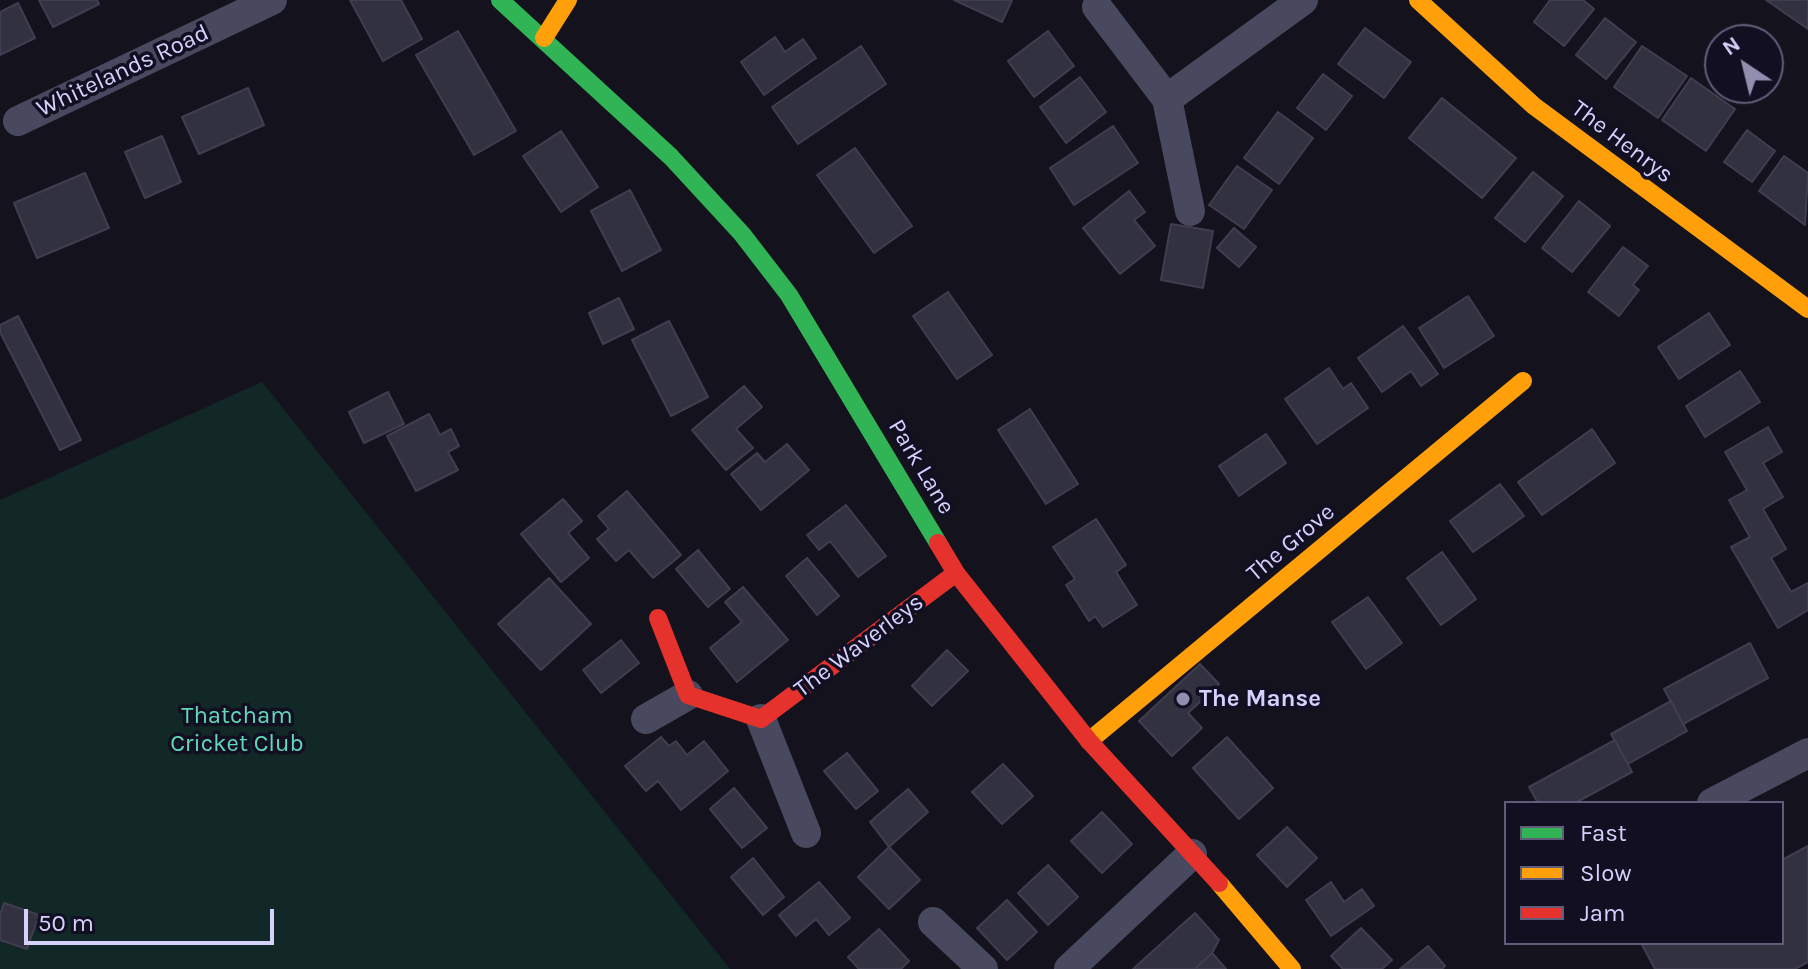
<!DOCTYPE html>
<style>
body{margin:0}
#map{position:relative;width:1808px;height:969px;overflow:hidden;background:#14131d;font-family:Karla,sans-serif}
canvas{display:block}
.legend{position:absolute;left:1504px;top:801px;width:280px;height:144px;box-sizing:border-box;background:#110f21;border:2px solid #5f5d79;margin:0;padding:10px 14px;list-style:none;font-size:24px;color:#d5d1fd}
.legend li{display:flex;align-items:center;gap:16px;height:40px}
.legend b{width:40px;border:2px solid #5f5d79}
.north{position:absolute;left:1704px;top:24px;width:80px;height:80px;box-sizing:border-box;background:#110f21;border:2px solid #5f5d79;border-radius:50%;rotate:325deg;font-size:22px;font-weight:700;line-height:32px;text-align:center;color:#d5d1fd}
.north::after{content:'';display:block;margin:auto;width:28px;height:36px;background:#918eaf;clip-path:polygon(50% 0,100% 100%,50% 72%,0 100%)}
.scale{position:absolute;left:24px;top:909px;width:250px;height:36px;box-sizing:border-box;border:4px solid #d5d1fd;border-top:0;padding-left:10px;font-size:24px;line-height:28px;white-space:nowrap;color:#d5d1fd;-webkit-text-stroke:6px #110f21;paint-order:stroke}
</style>
<div id="map">
<canvas width="1808" height="969"></canvas>
<ul class="legend">
<li><b style="height:10px;background:#30b455"></b>Fast</li>
<li><b style="height:10px;background:#ff9f0a"></b>Slow</li>
<li><b style="height:10px;background:#e5322d"></b>Jam</li>
</ul>
<div class="north">N</div>
<div class="scale">50 m</div>
</div>
<script>
const ctx = document.querySelector('canvas').getContext('2d');
ctx.lineJoin = 'round';
function fill(path, color) { ctx.fillStyle = color; ctx.fill(path, 'evenodd'); }
const toPath = rows => new Path2D(rows.map(r => 'M' + r).join(''));
function strokePath(path, color, width, dash) { ctx.strokeStyle = color; ctx.lineWidth = width; ctx.lineCap = dash ? 'butt' : 'round'; ctx.setLineDash(dash || []); ctx.stroke(path); }
function write(font, color, halo, rows, align = 'center') {
  ctx.font = font + ' Karla,sans-serif'; ctx.lineWidth = 7; ctx.setLineDash([]); ctx.textBaseline = 'middle'; ctx.strokeStyle = halo; ctx.fillStyle = color; for (const [text, x, y, turn = 0] of rows) {
    ctx.save(); ctx.translate(x, y); ctx.rotate((+turn || 0) * Math.PI / 180); ctx.textAlign = isNaN(turn) ? turn : align; if (halo) ctx.strokeText(text, 0, 0); ctx.fillText(text, 0, 0); ctx.restore();
  }
}
const green = toPath([
 [262,382,730,969,0,969,0,500]
]);
const building = toPath([
 [39,0,97,0,99,4,53,27,39,0],
 [350,0,401,0,422,39,383,61,350,0],
 [954,0,1012,0,1002,22,954,0],
 [1550,0,1583,0,1594,9,1564,46,1534,22,1550,0],
 [1766,0,1808,0,1808,29,1766,0],
 [18,3,35,38,0,55,0,12,18,3],
 [1605,18,1636,42,1606,79,1576,55,1605,18],
 [1365,28,1411,62,1384,98,1338,64,1365,28],
 [458,31,516,131,474,155,416,55,458,31],
 [1048,31,1074,66,1034,97,1008,61,1048,31],
 [775,37,785,52,803,39,816,58,764,95,741,62,775,37],
 [861,46,886,84,798,144,772,107,861,46],
 [1642,46,1687,76,1658,118,1614,87,1642,46],
 [1323,74,1352,96,1326,130,1297,108,1323,74],
 [1080,77,1106,112,1066,143,1040,107,1080,77],
 [1691,78,1735,109,1706,151,1662,120,1691,78],
 [248,88,264,125,199,154,182,117,248,88],
 [1442,98,1516,158,1482,198,1409,138,1442,98],
 [1278,112,1313,138,1279,184,1244,158,1278,112],
 [1113,126,1138,163,1074,205,1050,168,1113,126],
 [1747,130,1775,151,1752,182,1724,162,1747,130],
 [561,131,598,187,561,212,523,156,561,131],
 [162,136,181,182,145,198,125,152,162,136],
 [855,148,912,226,874,253,817,175,855,148],
 [1784,156,1808,173,1805,225,1759,191,1784,156],
 [1237,166,1272,190,1244,229,1209,205,1237,166],
 [1533,172,1563,196,1525,242,1495,218,1533,172],
 [85,173,109,228,37,258,14,203,85,173],
 [630,190,661,250,622,271,591,211,630,190],
 [1129,191,1145,212,1134,220,1155,246,1120,274,1083,228,1129,191],
 [1579,201,1610,226,1572,272,1542,248,1579,201],
 [1171,224,1213,231,1203,288,1161,280,1171,224],
 [1234,228,1256,247,1239,267,1217,248,1234,228],
 [1623,247,1648,266,1633,285,1639,290,1619,316,1588,292,1623,247],
 [948,292,992,355,957,379,913,316,948,292],
 [1468,296,1494,336,1444,368,1419,328,1468,296],
 [619,298,634,329,603,344,589,313,619,298],
 [1709,313,1730,345,1679,379,1658,347,1709,313],
 [18,316,81,440,60,450,0,332,0,325,18,316],
 [669,321,708,397,671,416,632,340,669,321],
 [1403,326,1438,374,1421,386,1411,371,1382,392,1358,358,1403,326],
 [1329,368,1343,389,1351,383,1368,408,1317,444,1285,399,1329,368],
 [1740,371,1760,402,1705,437,1686,406,1740,371],
 [744,386,762,407,736,429,753,448,726,470,692,430,744,386],
 [388,392,404,424,364,443,349,412,388,392],
 [1030,409,1078,484,1046,504,998,430,1030,409],
 [429,414,440,435,451,429,459,446,448,452,458,470,416,491,387,436,429,414],
 [1768,427,1782,452,1763,463,1783,497,1763,509,1786,549,1771,558,1791,592,1808,583,1808,610,1778,628,1731,547,1750,537,1729,500,1747,490,1725,452,1768,427],
 [1592,429,1615,463,1542,515,1518,482,1592,429],
 [1266,434,1286,463,1239,496,1219,466,1266,434],
 [787,444,809,470,761,510,731,474,757,453,765,462,787,444],
 [1500,484,1524,516,1473,552,1450,521,1500,484],
 [627,491,681,555,653,578,629,550,616,561,597,539,609,529,598,516,627,491],
 [563,499,582,521,568,533,589,558,561,582,521,534,563,499],
 [846,505,886,556,858,577,830,541,819,550,807,535,846,505],
 [1096,519,1126,565,1116,572,1137,605,1103,627,1095,616,1089,621,1066,585,1075,579,1053,547,1096,519],
 [698,550,730,589,708,607,676,569,698,550],
 [1442,552,1476,599,1441,625,1407,578,1442,552],
 [807,558,839,596,817,615,786,576,807,558],
 [549,578,591,624,541,670,498,624,549,578],
 [743,587,788,640,737,682,710,648,742,622,725,602,743,587],
 [1368,597,1402,643,1366,669,1332,622,1368,597],
 [621,640,639,663,601,693,583,670,621,640],
 [1750,643,1768,678,1683,724,1664,689,1750,643],
 [947,650,968,671,932,706,912,686,947,650],
 [1200,664,1219,684,1188,713,1202,728,1172,756,1139,721,1200,664],
 [1671,701,1687,731,1628,764,1611,734,1671,701],
 [661,737,669,746,676,741,687,755,704,741,728,771,681,810,658,781,646,791,625,766,661,737],
 [1227,737,1273,788,1239,819,1193,768,1227,737],
 [1615,740,1632,772,1575,803,1538,803,1529,787,1615,740],
 [847,753,878,791,856,809,824,771,847,753],
 [1003,764,1033,796,1002,824,972,792,1003,764],
 [734,788,767,828,742,848,710,809,734,788],
 [908,789,928,812,889,847,870,822,908,789],
 [1102,812,1132,844,1102,873,1071,841,1102,812],
 [1287,827,1317,858,1287,887,1257,855,1287,827],
 [1808,846,1808,962,1795,969,1655,969,1641,943,1782,943,1782,860,1808,846],
 [889,847,920,880,889,909,858,877,889,847],
 [753,858,784,897,763,915,731,877,753,858],
 [1048,865,1078,897,1048,925,1018,893,1048,865],
 [819,882,850,918,829,935,816,919,796,936,779,915,819,882],
 [1331,882,1344,902,1362,889,1374,906,1331,936,1306,900,1331,882],
 [1007,900,1037,932,1007,960,977,928,1007,900],
 [4,903,39,915,27,949,0,940,0,915,4,903],
 [1195,913,1219,940,1212,953,1195,969,1133,969,1195,913],
 [1361,928,1392,960,1382,969,1343,969,1331,956,1361,928],
 [879,929,909,961,901,969,859,969,848,957,879,929],
 [1428,946,1445,966,1442,969,1400,969,1428,946],
 [1212,953,1226,969,1195,969,1212,953]
]);
const street = toPath([
 [1097,7,1167,99,1303,0],
 [1167,99,1190,211],
 [18,121,272,0],
 [646,719,688,695],
 [761,719,806,833],
 [1712,803,1808,753],
 [933,922,983,969],
 [1069,969,1192,854]
]);
const fast = toPath([
 [500,0,671,157,742,234,789,295,938,543]
]);
const slow = toPath([
 [1418,0,1534,106,1808,309],
 [544,38,568,0],
 [1089,741,1523,381],
 [1219,883,1292,969]
]);
const jam = toPath([
 [938,543,956,573,1089,741,1219,883],
 [658,618,688,695,761,719,956,573]
]);
const markers = [
 [1183,699,8,"#918eaf"]
];
const streetNames = [
 ["Whitelands Road",123,71,-25],
 ["The Henrys",1622,142,37],
 ["Park Lane",921,467,59],
 ["The Grove",1291,543,-40],
 ["The Waverleys",859,646,-37]
];
const poiNames = [
 ["The Manse",1199,699]
];
const parkNames = [
 ["Thatcham",237,716],
 ["Cricket Club",237,744]
];
fill(green, '#122827');
fill(building, '#32313f');
strokePath(building, '#403d50', 2);
strokePath(street, '#48485e', 30);
strokePath(fast, '#30b455', 18);
strokePath(slow, '#ff9f0a', 18);
strokePath(jam, '#e5322d', 18);
for (const [x, y, r, color] of markers) { const dot = new Path2D(); dot.arc(x, y, r, 0, 2 * Math.PI); ctx.fillStyle = color; ctx.fill(dot); strokePath(dot, '#110f21', 3); }
write('24px', '#d5d1fd', '#110f21', streetNames);
write('bold 24px', '#d5d1fd', '#110f21', poiNames, 'left');
write('24px', '#61d9b7', '#110f21', parkNames);
</script>
